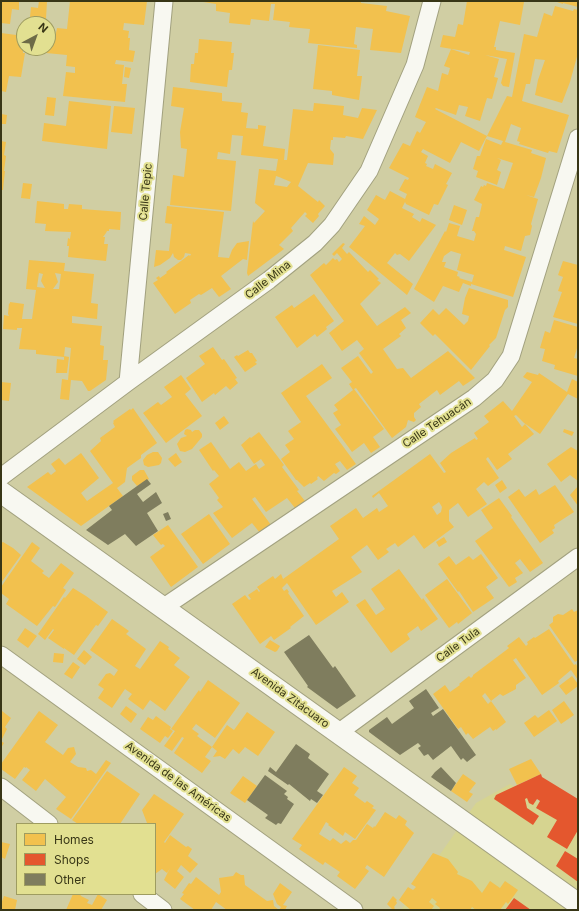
<!DOCTYPE html>
<meta charset="utf-8">
<style>
body{margin:0}
#map{position:relative;width:579px;height:911px;overflow:hidden;background:#d0cea3;font-family:Inter,sans-serif}
canvas{display:block}
.frame{position:absolute;inset:0;border:2px solid #383616;pointer-events:none}
.legend{position:absolute;left:16px;top:823px;width:140px;height:72px;box-sizing:border-box;background:#e2e091;border:1px solid #9e9c60;margin:0;padding:5px 7px;list-style:none;font-size:12px;color:#383616}
.legend li{display:flex;align-items:center;gap:8px;height:20px}
.legend b{width:20px;border:1px solid #9e9c60}
.north{position:absolute;left:16px;top:16px;width:40px;height:40px;box-sizing:border-box;background:#e2e091;border:1px solid #9e9c60;border-radius:50%;rotate:41deg;font-size:11px;font-weight:700;line-height:16px;text-align:center;color:#383616}
.north::after{content:'';display:block;margin:auto;width:14px;height:18px;background:#6d6b47;clip-path:polygon(50% 0,100% 100%,50% 72%,0 100%)}
</style>
<div id="map">
<canvas width="579" height="911"></canvas>
<div class="frame"></div>
<ul class="legend">
<li><b style="height:11px;background:#f2c14e"></b>Homes</li>
<li><b style="height:11px;background:#e4572e"></b>Shops</li>
<li><b style="height:11px;background:#7f7d5e"></b>Other</li>
</ul>
<div class="north">N</div>
</div>
<script>
const ctx = document.querySelector('canvas').getContext('2d');
ctx.lineJoin = 'round';
function fill(path, color) { ctx.fillStyle = color; ctx.fill(path, 'evenodd'); }
const toPath = rows => new Path2D(rows.map(r => 'M' + r).join(''));
function strokePath(path, color, width, dash) { ctx.strokeStyle = color; ctx.lineWidth = width; ctx.lineCap = dash ? 'butt' : 'round'; ctx.setLineDash(dash || []); ctx.stroke(path); }
function write(font, color, halo, rows, align = 'center') {
  ctx.font = font + ' Inter,sans-serif'; ctx.lineWidth = 4; ctx.setLineDash([]); ctx.textBaseline = 'middle'; ctx.strokeStyle = halo; ctx.fillStyle = color; for (const [text, x, y, turn = 0] of rows) {
    ctx.save(); ctx.translate(x, y); ctx.rotate((+turn || 0) * Math.PI / 180); ctx.textAlign = isNaN(turn) ? turn : align; if (halo) ctx.strokeText(text, 0, 0); ctx.fillText(text, 0, 0); ctx.restore();
  }
}
const built = toPath([
 [510,784,578,827,578,910,401,910,476,803]
]);
const homes = toPath([
 [1,1,19,1,19,10,12,9,10,24,1,23],
 [39,1,47,1,46,19,30,17,31,7,38,8],
 [70,1,103,2,103,1,147,1,144,25,124,23,123,30,129,31,128,38,130,38,129,50,135,51,133,62,116,60,115,64,124,65,122,84,127,84,125,102,63,96,66,72,75,73,75,67,66,66,67,55,46,53,47,48,48,48,48,37,55,38,57,28,67,29],
 [197,1,361,1,361,3,387,6,386,11,410,16,401,53,370,50,373,29,356,27,354,44,357,45,357,48,308,43,310,29,289,27,290,22,273,20,275,4,271,4,269,21,251,19,250,25,229,23,230,13,216,11,216,4],
 [467,1,517,1,524,2,520,25,500,21,494,47,496,47,496,50,515,53,509,87,503,86,501,83,507,59,485,55,499,59,494,77,498,78,492,99,487,98,480,121,465,116,468,107,459,105,456,115,436,108,435,109,487,136,479,151,461,142,450,163,423,149,421,152,428,156,425,163,427,164,426,166,433,169,435,164,452,173,446,184,448,185,438,205,434,204,429,215,406,204,405,202,402,208,414,214,412,217,420,222,422,218,436,225,409,261,400,254,397,255,395,253,387,263,413,284,407,295,349,247,365,226,359,224,364,216,375,225,379,219,367,210,376,195,385,200,390,191,405,199,407,194,399,190,405,179,408,180,409,178,389,168,403,143,410,146,417,131,420,133,426,122,415,117,427,87,438,91,442,73,448,75,450,68,444,66,451,49,469,55,470,52,440,47,443,35,455,37,458,24,463,25],
 [554,1,578,1,578,7,563,3,563,4],
 [555,6,573,11,574,9,578,10,578,53,570,82,562,103,535,95,538,80,545,60,535,59,530,84,526,84,522,101,569,115,557,153,549,151,548,153,519,144,520,142,517,141,521,128,511,124,505,142,532,150,531,153,546,158,541,178,534,197,526,195,538,199,531,224,532,226,530,235,525,236,521,251,505,246,504,250,526,257,513,297,471,284,471,286,463,283,459,292,443,286,434,302,414,289,445,231,446,232,449,223,460,226,457,236,474,241,476,234,474,231,472,231,476,217,479,217,482,204,474,200,481,186,483,187,484,185,486,186,487,183,504,189,513,163,497,158,501,160,497,170,501,172,497,185,476,177,478,171,473,169,477,156,480,156,486,139,501,145,503,141,487,136,507,96,512,97,524,34,537,37,544,13,552,16],
 [451,251,461,254,457,270,474,275,472,282,459,278,460,277,457,276,458,272,444,267,446,262,442,262,444,256],
 [1,33,24,36,23,53,25,53,21,77,9,76,6,92,1,91],
 [199,39,232,42,231,53,234,53,232,70,229,70,227,87,190,82,191,64,194,64,195,53,198,53],
 [318,45,360,50,357,76,362,76,359,100,332,95,332,91,313,89],
 [125,67,131,68,129,78,124,77],
 [173,87,222,93,222,101,242,103,241,112,248,113,246,128,258,129,258,125,266,126,263,146,285,149,284,160,287,160,293,109,313,111,314,103,344,106,343,115,358,118,362,108,377,110,363,139,346,136,345,138,333,137,333,140,331,140,330,149,334,154,333,165,308,163,298,186,318,202,319,200,325,206,318,214,319,216,313,223,305,216,307,214,305,212,291,228,293,231,279,245,284,249,248,276,247,273,253,221,254,223,265,211,255,203,259,169,276,171,278,159,241,155,243,136,232,135,230,154,218,152,217,159,236,161,231,211,170,205,173,175,184,177,187,149,181,148,180,132,184,108,171,106],
 [276,176,279,177,291,182,287,187,274,185],
 [47,97,56,98,54,116,45,115],
 [69,101,111,106,107,149,42,141,44,123,66,126],
 [114,106,135,108,132,134,111,132],
 [1,114,7,115,6,124,1,124],
 [1,141,6,142,4,155,6,156,4,171,5,171,3,190,1,190],
 [23,183,32,184,30,199,21,198],
 [37,201,64,204,64,209,68,209,69,204,82,205,82,209,121,212,120,230,109,229,109,231,107,231,106,233,103,237,105,237,104,244,108,244,106,261,68,257,69,246,67,246,68,238,70,239,71,232,45,231,46,224,35,223],
 [454,205,467,210,462,225,449,220],
 [167,206,224,212,218,257,229,258,232,250,237,243,249,241,247,260,243,259,221,276,231,289,219,297,212,288,201,295,199,294,190,300,191,303,175,314,153,283,158,280,156,278,159,276,160,278,167,273,166,272,189,255,190,256,191,254,185,253,184,257,181,260,178,260,174,257,173,253,170,258,160,265,154,267,156,250,169,251,172,224,165,223],
 [343,243,345,244,342,248,347,254,349,252,368,272,370,270,379,279,377,280,381,283,360,304,377,326,405,307,411,313,401,320,406,328,399,334,401,336,383,349,397,369,403,368,411,378,448,351,475,378,463,386,459,381,440,395,437,390,419,404,421,407,414,413,414,417,416,420,414,422,408,420,406,427,392,438,356,388,354,389,384,429,373,437,380,447,371,453,364,443,352,452,335,429,341,425,333,413,338,410,334,405,353,390,349,384,352,382,341,368,358,356,371,374,373,372,359,353,364,349,357,340,342,351,329,333,344,321,310,275,324,263,326,265,333,258,335,260,337,259,339,262,342,259,337,253,334,256,332,254],
 [29,260,65,263,64,271,94,274,91,303,98,304,97,319,72,316,72,323,102,326,100,345,104,346,103,360,108,360,106,380,90,391,88,391,82,381,71,380,69,400,60,399,62,379,68,380,71,348,65,347,64,357,36,354,36,350,19,349,22,328,17,328,17,330,3,329,4,315,9,316,8,314,9,303,10,304,10,302,24,304,22,319,32,319,36,290,26,289],
 [39,273,43,274,41,281,45,288,37,287],
 [55,273,61,274,59,289,53,289,58,282],
 [563,261,578,265,578,324,553,317,562,292,558,291,563,277,558,275],
 [469,288,508,300,508,307,505,310,496,338,489,345,490,346,471,370,435,334,433,336,420,323,433,309,439,315,446,308,464,325,468,321,469,316,462,314,465,298],
 [314,294,334,321,326,327,327,329,317,337,315,334,297,348,275,317,292,305,294,308],
 [554,320,578,327,578,345,574,358,578,359,578,376,554,369,555,365,542,361,545,349,540,348,545,331,550,333],
 [213,347,222,360,224,359,237,378,235,379,238,383,230,390,226,386,215,395,214,393,202,402,186,378,205,364,199,356],
 [248,350,250,353,252,353,257,361,255,362,257,364,245,372,234,357,237,355,238,356],
 [64,356,69,357,67,373,56,373,57,359,64,360],
 [322,364,332,378,306,396,356,464,347,470,340,461,335,464,340,471,336,474,334,473,324,481,318,476,317,478,318,479,311,484,310,483,304,487,297,480,296,480,281,459,290,452,285,445,294,439,288,431,301,422,281,393],
 [527,372,538,375,539,373,567,392,572,379,578,382,578,399,568,394,540,434,524,423,516,415,514,416,522,427,525,424,534,434,508,454,512,459,497,470,488,457,486,459,499,478,488,486,484,482,476,489,487,504,468,517,458,503,449,510,449,521,454,527,424,549,414,535,398,547,395,543,386,549,389,552,378,560,367,545,351,557,362,572,332,591,336,597,342,592,349,602,316,625,287,583,282,588,284,591,287,589,289,592,288,593,304,616,290,627,291,628,274,640,271,636,260,644,232,604,245,595,249,600,251,599,248,595,257,589,259,592,260,591,257,587,273,576,275,579,281,574,283,579,339,539,330,526,356,508,363,518,377,508,379,512,388,506,379,493,373,498,372,496,430,454,444,473,446,472,440,463,451,453,475,438,476,440,478,439,474,433,489,422,484,416,503,401,512,411,532,382,523,377],
 [439,502,442,507,441,512,437,515,432,507],
 [181,375,191,389,185,394,202,416,166,443,143,413,158,402,161,405,172,397,164,387],
 [1,382,11,383,9,401,1,400],
 [133,408,157,443,141,455,141,458,127,468,125,482,117,488,123,496,81,526,27,487,48,472,51,475,56,471,51,464,59,458,65,465,81,453,99,478,81,493,87,501,113,483,90,451,101,441,100,438,115,427,113,423,114,422,113,421,130,409,131,410],
 [224,416,229,423,220,430,215,423],
 [187,429,191,430,192,432,195,430,199,430,202,434,202,437,192,449,185,452,180,451,177,444,181,438,187,436,184,434,185,430],
 [564,429,574,432,572,436,563,432],
 [259,432,284,465,282,467,299,490,297,491,305,501,295,508,287,498,266,512,255,497,252,499,271,525,260,533,252,523,232,538,213,513,223,507,217,500,219,498,209,484,219,476,214,470,213,471,199,450,211,442,230,469,239,462,246,471,256,464,259,469,265,465,261,459,254,464,241,445,250,437,251,438],
 [571,447,578,451,578,481,570,475,561,482,547,464],
 [153,452,158,452,162,458,161,463,159,465,148,467,144,465,143,460,147,455],
 [176,453,182,462,175,467,168,459],
 [140,470,144,470,149,479,137,486,132,480,132,476],
 [502,480,507,488,500,493,495,485],
 [555,485,574,512,554,525,555,528,552,530,554,533,540,543,508,497,519,489,525,497,536,489,539,495],
 [578,486,578,506,570,495],
 [499,498,512,516,511,517,543,563,530,572,520,559,515,563,523,573,515,578,517,582,509,587,475,541,493,528,481,510],
 [209,514,230,544,203,564,181,534],
 [168,525,198,567,171,587,150,557,165,546,163,544,161,545,153,535],
 [444,537,447,542,439,547,436,542],
 [3,542,13,548,21,555,1,583,1,543],
 [32,542,40,548,31,561,44,571,42,573,49,578,61,563,74,573,63,588,66,590,55,607,53,606,37,626,6,604,9,599,1,593,1,587],
 [481,554,498,578,486,587,494,598,473,612,459,591,458,592,438,564,449,556,456,565,469,556,473,560],
 [399,569,422,600,423,598,438,619,421,631,418,626,407,634,410,639,391,653,356,605,365,599,376,615,385,609,371,589],
 [447,579,472,613,458,624,457,622,449,628,425,595],
 [73,588,86,596,108,612,98,626,96,625,74,655,64,648,64,649,48,638,54,630,53,629,45,640,38,634,64,597,65,598],
 [572,609,574,612,578,610,578,660,575,662,549,625,553,622,553,617,558,614,563,615],
 [112,619,129,631,126,634,146,649,135,666,140,669,160,641,169,647,168,649,180,658,174,665,190,677,165,711,150,700,143,710,128,699,132,694,125,689,112,708,98,698,104,689,98,685,106,674,110,673,114,676,118,670,90,650],
 [25,628,37,636,28,648,17,640],
 [549,629,574,665,576,664,578,668,578,680,571,670,558,681,559,683,542,695,516,658,513,660,526,678,516,685,516,689,503,696,500,694,491,701,485,693,482,696,488,704,491,701,506,722,496,730,496,729,493,731,490,727,473,739,468,733,466,735,461,727,458,729,433,694,445,685,450,692,460,685,459,684,469,676,471,678,473,676,473,675,509,648,507,646,519,637,526,646,528,644,527,642,534,637,535,638],
 [270,640,280,646,277,651,275,652,265,647],
 [84,650,92,657,85,665,77,659],
 [54,653,64,654,63,663,53,662],
 [73,662,80,667,72,679,64,674],
 [572,676,578,684,578,686,566,695,559,686],
 [208,680,240,703,215,738,196,724,192,729,199,734,197,736,212,747,205,757,211,761,202,773,174,753,184,738,182,737,172,751,164,746,175,731,171,729,199,690,200,692],
 [564,701,574,715,561,724,552,710],
 [126,706,137,714,131,723,120,714],
 [549,710,557,721,534,737,524,723,535,715,538,718],
 [2,711,11,718,5,727,7,729,1,741,4,743,1,748,1,712],
 [39,711,58,725,45,742,63,755,68,748,74,747,76,754,70,762,78,767,86,768,87,771,91,770,96,774,106,760,111,763,71,819,56,809,66,797,45,779,36,791,22,780,30,770,26,767,26,768,24,767,15,779,1,769,1,764],
 [247,712,275,732,258,756,245,747,239,754,233,749,225,759,220,756,213,757,217,751,212,747,227,725,234,730],
 [156,716,171,727,170,729,173,731,168,738,165,736,160,743,140,729,148,717,153,720],
 [531,759,541,774,517,785,509,769],
 [344,767,357,776,352,783,359,788,354,795,365,803,367,801,374,806,372,808,376,810,355,839,345,832,343,836,328,825,329,824,326,822,319,834,330,841,333,838,341,844,346,840,350,843,353,840,356,840,367,824,373,828,374,826,375,827,385,812,396,819,399,815,407,821,405,825,414,833,384,877,367,865,365,868,369,871,355,889,337,876,340,872,325,862,323,865,299,849,302,845,292,839],
 [107,771,140,794,120,824,78,824,72,820],
 [463,774,476,783,469,792,473,794,467,802,451,791],
 [243,776,257,786,245,803,230,793],
 [154,794,184,814,164,842,165,843,170,835,186,847,188,846,192,849,188,856,198,864,190,873,181,865,177,871,184,877,175,889,164,880,170,868,167,873,162,869,155,874,155,824,146,824,147,823,142,810],
 [1,842,10,844,5,859,1,857],
 [433,853,448,859,458,872,457,874,472,881,482,893,490,881,500,888,505,881,518,890,508,904,506,902,500,910,476,910,472,907,470,910,439,910,440,908,435,904,437,902,432,898,429,902,434,906,431,910,411,910,399,900,408,887,413,890,416,887,411,884],
 [236,872,241,875,244,875,245,885,267,901,273,900,274,906,279,910,281,907,277,904,273,894,280,883,292,892,283,905,287,906,285,910,227,910,216,902,211,910,195,910,180,899,184,894,182,893,189,883,191,884,196,877,219,895,221,892,219,878,233,876],
 [73,894,80,894,81,896,89,900,87,903,92,905,98,894,107,900,101,910,66,910],
 [4,896,17,900,15,910,1,910,1,904],
 [393,896,397,900,396,901,397,903,394,907,395,908,393,910,387,904]
]);
const shops = toPath([
 [541,774,542,777,578,799,578,830,567,849,547,837,557,820,536,808,540,801,537,799,533,805,529,803,527,798,525,799,527,808,539,816,533,825,494,799,496,795],
 [565,851,578,859,578,882,556,866],
 [514,898,531,910,505,910]
]);
const building = toPath([
 [147,479,151,484,137,494,143,502,156,492,162,503,147,513,158,531,136,546,125,534,108,545,86,530,112,510,109,506],
 [168,512,171,519,166,521,163,514],
 [309,635,333,668,335,666,356,696,337,709,307,687,308,686,284,652],
 [426,689,439,708,431,713,433,716,443,709,476,755,467,762,463,758,461,760,451,746,433,760,428,754,424,756,418,748,421,746,418,743,400,755,369,732,369,730,387,717,392,724,414,708,409,701],
 [296,744,310,754,308,758,329,774,317,791,323,795,317,803,311,799,310,801,289,784,288,785,268,771,270,767,276,772],
 [441,767,456,783,451,791,431,777,435,772],
 [265,775,287,791,284,794,288,797,287,799,294,804,281,824,278,823,276,825,265,818,268,815,247,800]
]);
const minor = toPath([
 [128,382,164,1],
 [1,477,128,382,269,280,315,243,332,225,369,171,415,65,432,1],
 [164,607,474,398,495,380,511,356,578,138],
 [1,655,354,910],
 [338,733,578,557],
 [1,787,49,824],
 [142,894,163,910]
]);
const tertiary = toPath([
 [1,492,578,904]
]);
const streetNames = [
 ["Calle Tepic",146,192,-85],
 ["Calle Mina",268,280,-38],
 ["Calle Tehuacán",437,423,-34],
 ["Calle Tula",458,645,-36],
 ["Avenida Zitácuaro",290,698,36],
 ["Avenida de las Américas",178,782,36]
];
fill(built, '#d6d490');
fill(homes, '#f2c14e');
fill(shops, '#e4572e');
fill(building, '#7f7d5e');
strokePath(minor, '#a2a17f', 19);
strokePath(tertiary, '#a2a17f', 23);
strokePath(minor, '#f8f8f1', 17);
strokePath(tertiary, '#f8f8f1', 21);
write('11px', '#383616', '#e2e091', streetNames);
</script>
